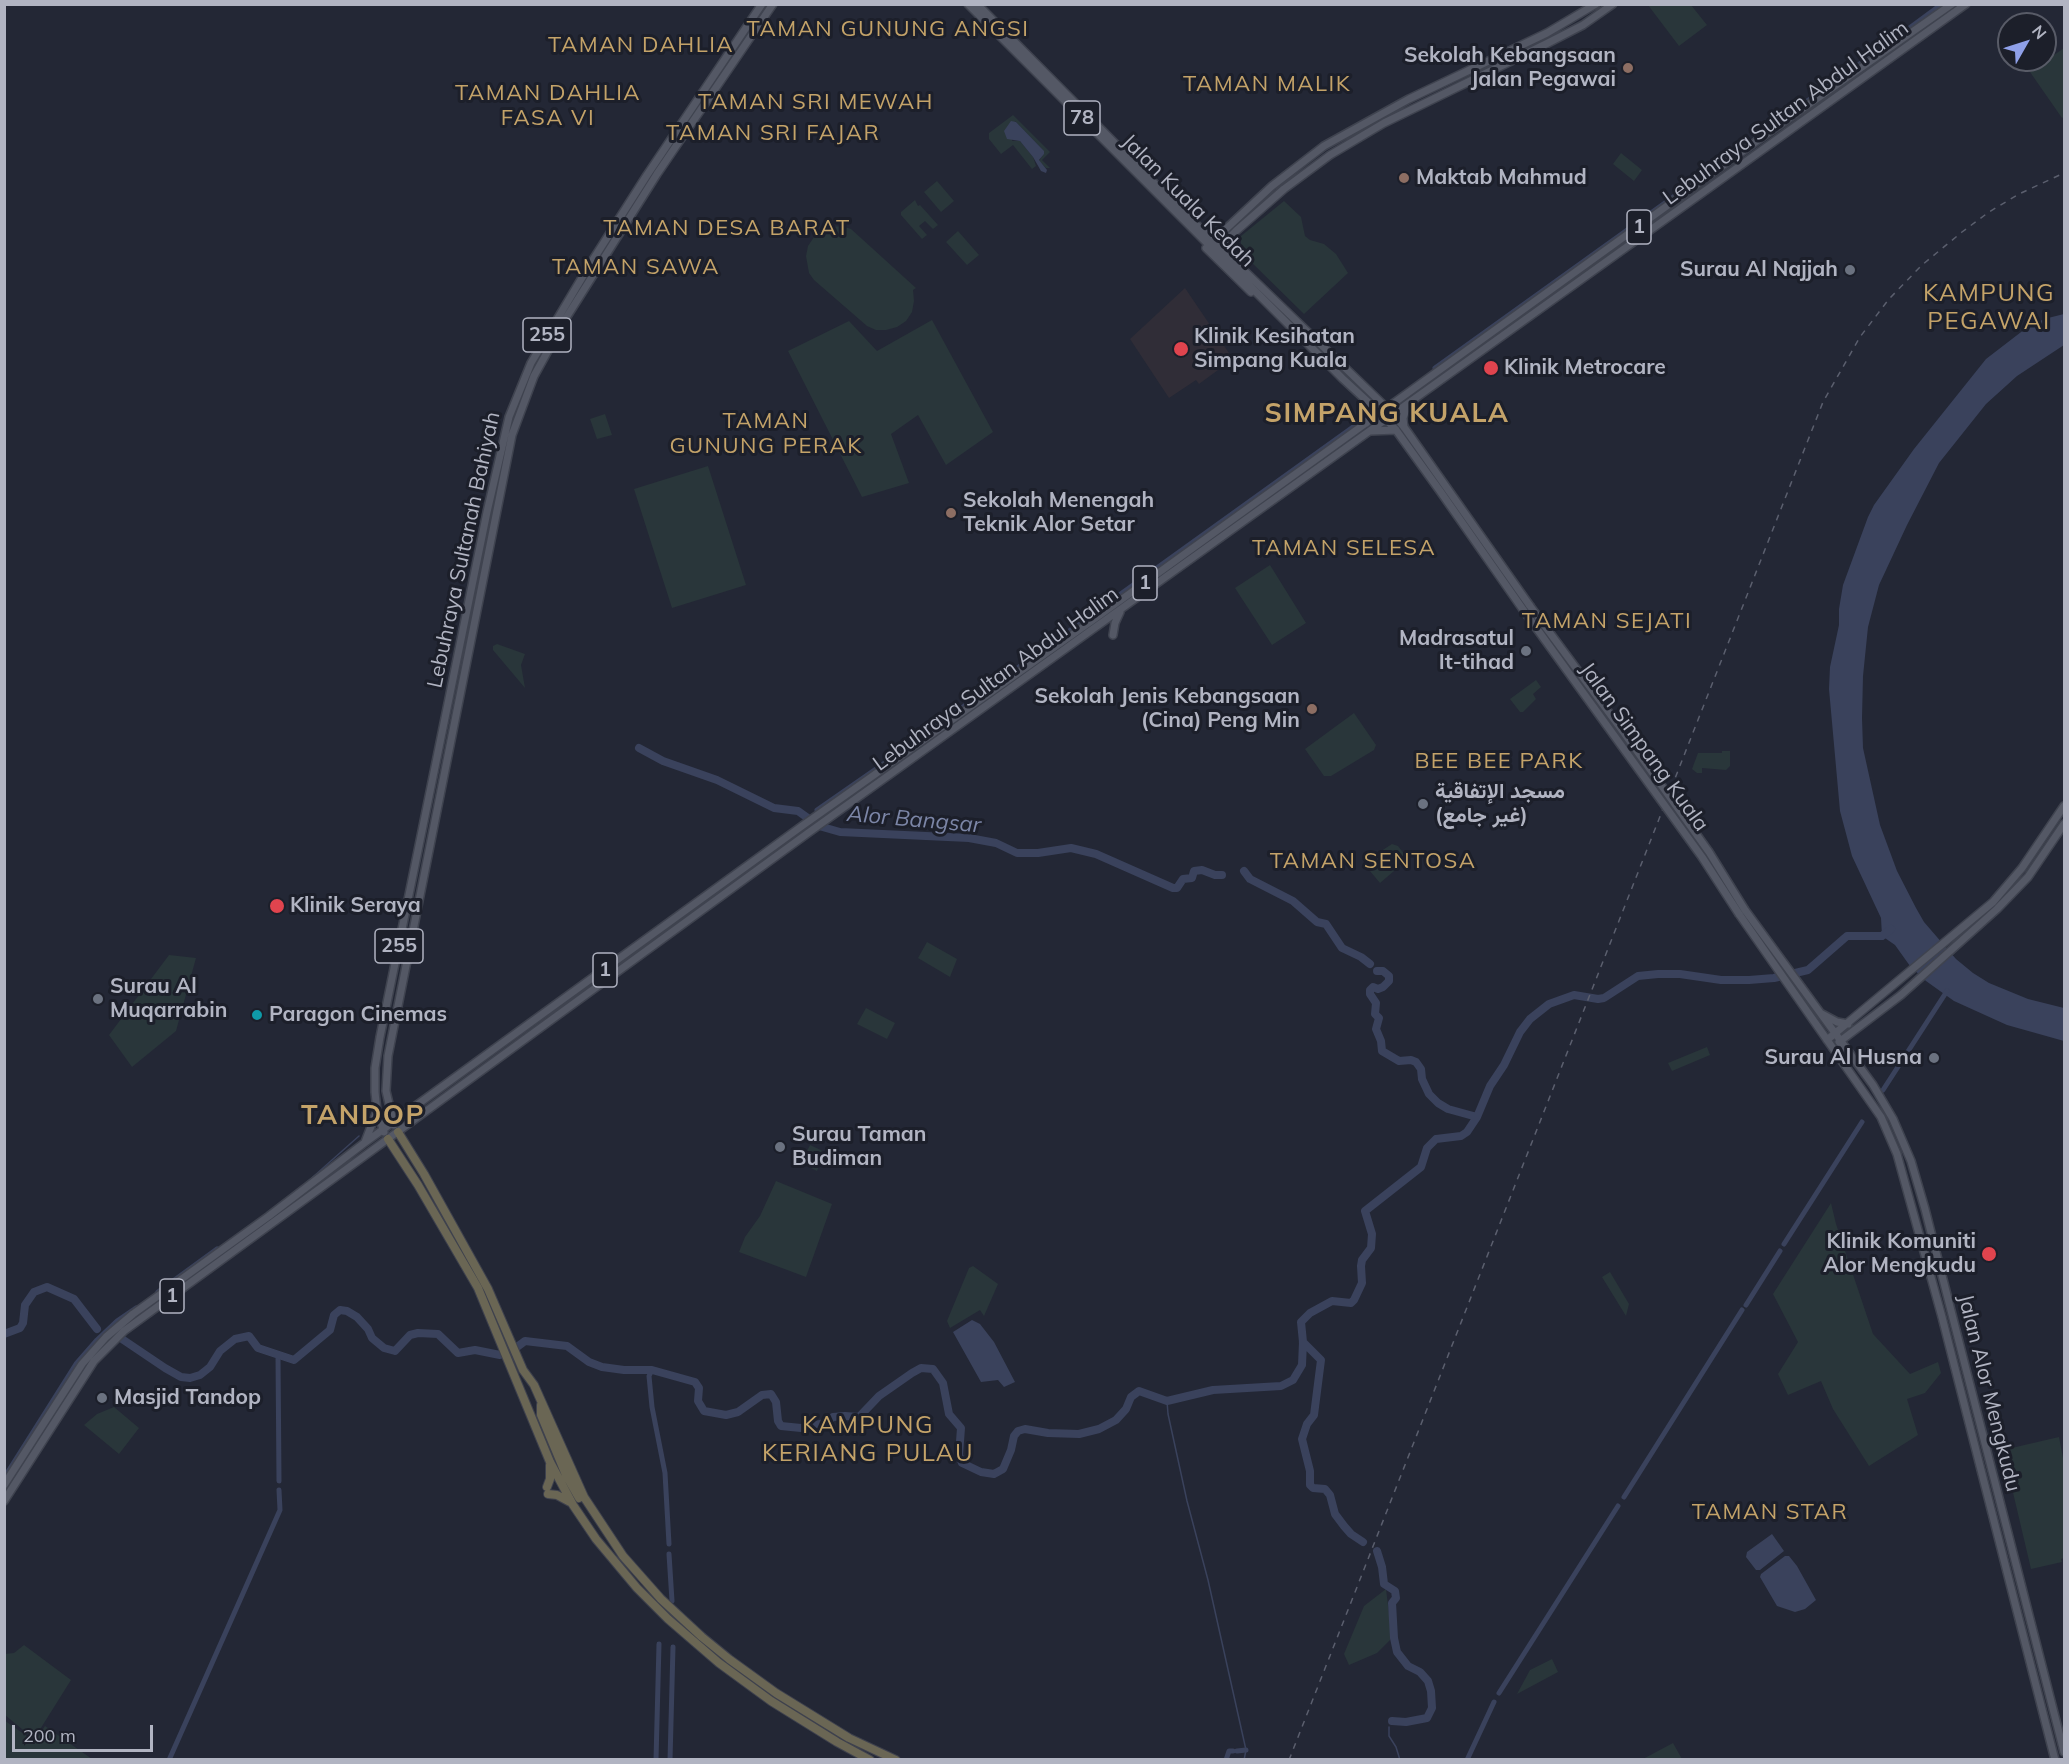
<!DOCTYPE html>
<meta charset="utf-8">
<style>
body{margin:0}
#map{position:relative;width:2069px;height:1764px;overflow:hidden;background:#232735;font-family:Mulish,sans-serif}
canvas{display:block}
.frame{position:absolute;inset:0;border:6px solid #b1b4c2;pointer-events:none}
.north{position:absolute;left:1997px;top:12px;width:60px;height:60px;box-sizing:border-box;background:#1c1f2a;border:2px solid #585b67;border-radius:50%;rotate:51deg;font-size:16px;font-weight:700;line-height:24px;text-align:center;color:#b1b4c2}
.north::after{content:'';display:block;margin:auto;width:21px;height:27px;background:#8fa0e9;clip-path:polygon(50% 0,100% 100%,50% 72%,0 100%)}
.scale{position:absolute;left:12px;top:1725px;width:141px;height:27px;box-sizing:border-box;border:3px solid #b1b4c2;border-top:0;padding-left:8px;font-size:18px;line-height:21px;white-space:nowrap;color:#b1b4c2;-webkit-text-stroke:4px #1c1f2a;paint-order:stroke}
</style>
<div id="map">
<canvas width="2069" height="1764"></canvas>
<div class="frame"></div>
<div class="north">N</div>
<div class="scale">200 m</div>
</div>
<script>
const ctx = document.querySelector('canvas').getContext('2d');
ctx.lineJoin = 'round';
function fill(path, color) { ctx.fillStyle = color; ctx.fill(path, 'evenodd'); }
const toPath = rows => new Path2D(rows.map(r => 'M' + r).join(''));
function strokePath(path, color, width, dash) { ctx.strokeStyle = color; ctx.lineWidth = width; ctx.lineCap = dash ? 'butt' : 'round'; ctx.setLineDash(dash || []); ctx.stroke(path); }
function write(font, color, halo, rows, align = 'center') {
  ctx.font = font + ' Mulish,Vazirmatn,sans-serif'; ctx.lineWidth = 6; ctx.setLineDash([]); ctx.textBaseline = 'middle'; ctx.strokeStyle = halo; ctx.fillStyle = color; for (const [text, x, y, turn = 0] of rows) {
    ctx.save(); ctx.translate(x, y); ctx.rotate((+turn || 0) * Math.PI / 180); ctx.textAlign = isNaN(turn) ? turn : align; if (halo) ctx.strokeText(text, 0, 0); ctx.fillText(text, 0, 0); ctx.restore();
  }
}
const medical = toPath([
 [1185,288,1233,359,1199,384,1196,380,1169,398,1130,339]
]);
const green = toPath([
 [1648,5,1691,5,1707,25,1679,46],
 [2064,48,2064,117,2062,118,2030,72],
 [1013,115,1050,152,1042,160,1050,168,1046,168,1039,161,1044,153,1043,150,1015,121,1012,141,1020,141,1033,157,1036,166,1032,169,1013,145,1001,154,989,139,989,133],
 [1621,153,1642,170,1634,181,1613,164],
 [937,181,954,201,941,212,924,192],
 [915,200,918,206,920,205,938,225,933,229,925,221,919,226,927,235,922,239,901,215,901,212],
 [1284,201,1301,217,1305,236,1310,240,1324,244,1336,254,1348,273,1304,314,1246,257,1241,248,1241,236],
 [842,226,851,229,916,288,913,290,914,301,912,312,906,321,897,327,886,330,876,330,867,326,814,280,809,273,806,256,808,246,814,237,822,231,831,227],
 [958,231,979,255,967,265,946,242],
 [932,320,993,432,946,465,918,415,891,434,909,483,862,497,788,351,849,321,877,351],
 [605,414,612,435,597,439,590,419],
 [708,466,746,585,672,608,634,489],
 [1270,565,1306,623,1272,645,1235,588],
 [497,644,525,654,521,665,525,688,493,650,493,646],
 [1536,680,1541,687,1533,694,1536,699,1523,712,1520,712,1510,699],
 [1354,713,1376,745,1374,750,1331,776,1324,776,1305,749],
 [1722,751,1730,751,1730,766,1726,770,1702,768,1702,773,1697,773,1692,769,1698,753,1722,753],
 [1392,844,1398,846,1408,859,1380,883,1370,871,1369,859],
 [927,942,957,959,950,977,918,958],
 [169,955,196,958,176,1031,132,1067,109,1035],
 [866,1008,895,1023,887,1039,857,1024],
 [1707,1047,1710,1055,1672,1071,1668,1063],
 [810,1145,825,1152,817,1171,801,1163],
 [776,1181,832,1204,806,1277,739,1252,745,1237,760,1216],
 [1831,1203,1836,1224,1873,1334,1910,1374,1938,1362,1941,1373,1925,1393,1907,1399,1918,1435,1869,1466,1833,1409,1821,1381,1788,1395,1778,1374,1798,1342,1773,1294],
 [973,1266,998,1284,984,1316,980,1310,950,1328,947,1321,969,1268],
 [1610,1272,1629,1304,1626,1316,1602,1277],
 [114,1407,139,1428,119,1454,84,1425,97,1414],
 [2059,1437,2064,1463,2064,1558,2061,1559,2062,1562,2031,1569,2003,1450],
 [1386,1589,1392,1638,1377,1653,1349,1665,1344,1654,1364,1606],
 [24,1645,71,1680,34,1739,5,1715,5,1654,14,1653],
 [1552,1659,1558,1672,1517,1694,1530,1670],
 [4,1720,35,1742,45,1726,92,1759,5,1759],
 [1673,1743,1682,1759,1643,1759]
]);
const water = toPath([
 [1011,121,1016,122,1044,151,1044,154,1039,160,1047,170,1046,173,1041,171,1033,157,1020,141,1007,139,1004,131],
 [2064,314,2064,345,2017,376,1986,404,1939,463,1907,525,1879,585,1868,627,1863,676,1862,718,1863,748,1880,825,1897,871,1916,908,1924,922,1956,959,1973,973,1989,983,2028,999,2064,1008,2064,1041,2007,1025,1954,1001,1926,981,1910,966,1895,945,1882,936,1881,918,1852,856,1840,811,1829,689,1830,667,1839,625,1839,609,1843,585,1868,517,1874,505,1914,449,1986,359,2025,329,2044,319],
 [972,1320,980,1324,994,1342,1015,1382,1004,1387,998,1380,981,1382,953,1332],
 [1772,1534,1784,1551,1760,1570,1756,1570,1746,1557,1747,1552],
 [1785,1556,1789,1556,1797,1566,1816,1600,1805,1609,1795,1612,1777,1606,1760,1577,1761,1574]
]);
const stream = toPath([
 [305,1184,359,1136],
 [1167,1401,1168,1414,1187,1501,1208,1580,1246,1750,1244,1760],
 [1389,1727,1389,1736,1396,1747,1400,1760]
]);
const canal = toPath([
 [1881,49,1942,4],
 [1803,104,1868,58],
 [1435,368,1683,190],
 [1058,639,1360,422],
 [910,745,1044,649],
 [817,810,899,753],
 [1883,1090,1947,991],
 [1784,1244,1862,1122],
 [158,1292,217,1249],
 [1746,1305,1780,1251],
 [278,1356,279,1481],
 [652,1370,649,1376,652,1407,665,1473,669,1544],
 [4,1478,76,1364,97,1340,117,1321,136,1308],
 [1624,1497,1742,1310],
 [669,1554,672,1601],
 [1499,1693,1618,1506],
 [1237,1751,1246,1750],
 [169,1760,280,1510,279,1490],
 [656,1760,659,1644],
 [670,1760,673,1647],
 [1226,1760,1229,1751,1233,1751],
 [1467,1760,1494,1702]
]);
const river = toPath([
 [639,748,663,761,717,780,774,808,798,811,819,826,840,832,969,838,996,843,1017,853,1038,853,1071,848,1096,854,1173,888,1177,888,1183,879,1192,878,1194,871,1202,870,1215,875,1222,875],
 [1244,871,1250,879,1293,901,1317,922,1326,924,1342,948,1361,957,1370,964],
 [1377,971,1383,971,1389,976,1389,981,1383,987,1378,989,1373,987,1370,990,1370,994,1376,1003,1375,1014,1379,1018,1376,1029,1381,1041,1382,1051,1399,1061,1411,1060,1416,1062,1421,1069,1422,1079,1429,1094,1438,1103,1448,1109,1477,1117],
 [4,1334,20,1328,23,1323,25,1305,34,1292,47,1287,74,1299,97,1329],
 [122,1339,165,1368,181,1377,190,1378,200,1375,210,1367,220,1351,235,1339,249,1336,258,1348,294,1360,330,1330,334,1315,340,1310,347,1311,357,1317,368,1329,372,1338,384,1348,395,1351,410,1335,418,1333,438,1334,458,1353,475,1350,500,1355,517,1347,525,1341,567,1346,589,1362,602,1367,624,1370,652,1370,695,1382,699,1388,698,1401,704,1411,726,1415,738,1412,762,1395,771,1394,776,1402,778,1421,781,1426,801,1428,825,1423,833,1417,845,1416,859,1417,879,1396,912,1373,921,1368,933,1369,943,1383,949,1414,961,1428,959,1455,962,1463,981,1472,994,1474,1003,1469,1011,1450,1014,1436,1018,1431,1025,1429,1048,1433,1079,1434,1099,1429,1116,1420,1126,1409,1131,1397,1139,1391,1167,1401,1213,1390,1281,1386,1293,1380,1302,1365,1303,1342,1301,1322,1310,1313,1332,1301,1351,1303,1354,1300,1362,1283,1361,1266,1362,1260,1371,1248,1372,1234,1365,1211,1421,1167,1427,1148,1436,1139,1461,1136,1467,1132,1477,1117,1490,1086,1504,1065,1520,1032,1530,1019,1549,1004,1574,995,1598,999,1604,998,1638,976,1658,974,1680,974,1721,980,1749,980,1774,978,1808,970,1847,936,1882,936,1891,929],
 [1303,1342,1321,1360,1314,1415,1307,1424,1302,1439,1310,1471,1310,1485,1313,1488,1325,1489,1330,1495,1335,1514,1344,1526,1351,1534,1363,1542],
 [1377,1551,1382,1567,1384,1584,1395,1591,1396,1598,1392,1603,1394,1638,1397,1652,1408,1666,1420,1672,1428,1681,1431,1691,1432,1708,1427,1718,1406,1722,1392,1721]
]);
const major = toPath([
 [968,4,1342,378,1380,413,1396,430,1440,491,1524,611],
 [977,4,1175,204,1393,414,1404,427,1530,606],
 [1213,241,1272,186,1324,146,1409,99,1547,33,1596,4],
 [1206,248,1251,292],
 [1219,248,1236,231,1284,189,1330,155,1384,123,1546,44,1583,25,1613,4],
 [1365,400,1368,413,1366,423],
 [1404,427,1403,418,1408,404],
 [1371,431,1396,430],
 [1113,635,1115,623,1120,612],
 [1745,910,1873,1085,1893,1119,1911,1161,1925,1209,2064,1752],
 [1739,914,1881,1117,1897,1154,1942,1317,2055,1760],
 [1822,1014,1837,1022,1848,1024],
 [1827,1040,1993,902,2022,868,2064,806],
 [1839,1042,1901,995,1997,909,2028,877,2064,824],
 [394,1125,386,1091,388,1056,512,435,534,376,566,318,657,174,773,4],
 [384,1132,377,1111,375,1092,375,1068,380,1037,487,512,509,417,531,363,589,266,647,175,762,4],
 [365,1142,377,1111],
 [4,1485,82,1364,106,1337,133,1314,269,1216,363,1144,802,826,1100,615,1768,133,1952,4],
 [4,1501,94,1361,124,1331,808,833,1966,4]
]);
const highway = toPath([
 [398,1132,424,1174,488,1289,523,1370,534,1385,584,1497,623,1556,661,1599,702,1637,729,1659,776,1693,849,1738,896,1760],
 [388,1139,418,1185,478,1288,550,1462,573,1505,596,1539,637,1588,668,1619,719,1663,771,1701,837,1742,870,1760],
 [541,1405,541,1415,566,1475,579,1498],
 [547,1487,550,1479,550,1465],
 [548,1494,557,1495,570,1502]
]);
const rail = toPath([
 [1289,1760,1823,402,1860,337,1889,299,1922,265,1962,232,1989,212,2019,194,2064,173]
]);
const majorBridge = toPath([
 [1530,606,1624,733,1709,852,1745,910],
 [1524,611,1702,857,1739,914]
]);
const markers = [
 [1628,68,6,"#8d6e63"],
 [1404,178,6,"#8d6e63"],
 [1850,270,6,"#6b7280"],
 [1181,349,8,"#e0444e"],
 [1491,368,8,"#e0444e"],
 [951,513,6,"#8d6e63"],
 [1526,651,6,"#6b7280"],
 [1312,709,6,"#8d6e63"],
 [1423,804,6,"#6b7280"],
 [277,906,8,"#e0444e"],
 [98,999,6,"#6b7280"],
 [257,1015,6,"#0f9aa8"],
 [1934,1058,6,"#6b7280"],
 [780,1147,6,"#6b7280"],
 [1989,1254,8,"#e0444e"],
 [102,1398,6,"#6b7280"]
];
const shields = [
 [1082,118,36],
 [1639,227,24],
 [547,335,48],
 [1145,583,24],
 [399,946,48],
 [605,970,24],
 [172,1296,24]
];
const shieldNames = [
 ["78",1082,118],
 ["1",1639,227],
 ["255",547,335],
 ["1",1145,583],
 ["255",399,946],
 ["1",605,970],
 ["1",172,1296]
];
const poiNames = [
 ["Sekolah Kebangsaan",1616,56,"right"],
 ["Jalan Pegawai",1616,80,"right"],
 ["Maktab Mahmud",1416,178],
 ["Surau Al Najjah",1838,270,"right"],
 ["Klinik Kesihatan",1194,337],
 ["Simpang Kuala",1194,361],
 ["Klinik Metrocare",1504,368],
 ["Sekolah Menengah",963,501],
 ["Teknik Alor Setar",963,525],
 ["Madrasatul",1514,639,"right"],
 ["It-tihad",1514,663,"right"],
 ["Sekolah Jenis Kebangsaan",1300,697,"right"],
 ["(Cina) Peng Min",1300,721,"right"],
 ["مسجد الإتفاقية",1435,792],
 ["(غير جامع)",1435,816],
 ["Klinik Seraya",290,906],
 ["Surau Al",110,987],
 ["Muqarrabin",110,1011],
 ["Paragon Cinemas",269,1015],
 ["Surau Al Husna",1922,1058,"right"],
 ["Surau Taman",792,1135],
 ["Budiman",792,1159],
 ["Klinik Komuniti",1976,1242,"right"],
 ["Alor Mengkudu",1976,1266,"right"],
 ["Masjid Tandop",114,1398]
];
const streetNames = [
 ["Lebuhraya Sultan Abdul Halim",1786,113,-36],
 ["Jalan Kuala Kedah",1188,201,45],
 ["Lebuhraya Sultanah Bahiyah",464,550,-78],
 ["Lebuhraya Sultan Abdul Halim",996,679,-36],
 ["Jalan Simpang Kuala",1644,747,54],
 ["Jalan Alor Mengkudu",1989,1393,76]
];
const neighbourhoodNames = [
 ["TAMAN GUNUNG ANGSI",888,29],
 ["TAMAN DAHLIA",641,45],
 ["TAMAN MALIK",1267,84],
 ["TAMAN DAHLIA",548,93],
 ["FASA VI",548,118],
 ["TAMAN SRI MEWAH",816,102],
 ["TAMAN SRI FAJAR",773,133],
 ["TAMAN DESA BARAT",727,228],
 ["TAMAN SAWA",636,267],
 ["TAMAN",766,421],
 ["GUNUNG PERAK",766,446],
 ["TAMAN SELESA",1344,548],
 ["TAMAN SEJATI",1607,621],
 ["BEE BEE PARK",1499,761],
 ["TAMAN SENTOSA",1373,861],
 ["TAMAN STAR",1770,1512]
];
const waterNames = [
 ["Alor Bangsar",914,820,5]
];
const quarterNames = [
 ["KAMPUNG",1989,294],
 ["PEGAWAI",1989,322],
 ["KAMPUNG",868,1426],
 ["KERIANG PULAU",868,1454]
];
const districtNames = [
 ["SIMPANG KUALA",1387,414],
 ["TANDOP",363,1116]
];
fill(medical, '#302d37');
fill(green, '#29363a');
fill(water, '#3a425c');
strokePath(stream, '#3a425c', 1.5);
strokePath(canal, '#3a425c', 5);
strokePath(river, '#3a425c', 8);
strokePath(major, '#3f434f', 10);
strokePath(highway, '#3e414d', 10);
strokePath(major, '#545865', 7);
strokePath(highway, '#6a6654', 8);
strokePath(rail, '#5b5f6e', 1.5, [6, 6]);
strokePath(majorBridge, '#3f434f', 10, []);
strokePath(majorBridge, '#545865', 7);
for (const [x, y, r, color] of markers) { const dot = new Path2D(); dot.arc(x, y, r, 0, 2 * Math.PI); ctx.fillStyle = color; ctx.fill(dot); strokePath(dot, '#1c1f2a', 2); }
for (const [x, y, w] of shields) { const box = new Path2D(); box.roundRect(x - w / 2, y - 17, w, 34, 4.5); ctx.fillStyle = '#1c1f2a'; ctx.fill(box); strokePath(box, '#b1b4c2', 1.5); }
write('bold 20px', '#b1b4c2', null, shieldNames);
write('bold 21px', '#b1b4c2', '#1c1f2a', poiNames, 'left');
write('21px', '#b1b4c2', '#1c1f2a', streetNames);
ctx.letterSpacing = '1.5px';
write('22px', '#c4a369', '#1c1f2a', neighbourhoodNames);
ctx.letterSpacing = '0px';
write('italic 22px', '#7c86a7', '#1c1f2a', waterNames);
ctx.letterSpacing = '1.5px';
write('24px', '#c4a369', '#1c1f2a', quarterNames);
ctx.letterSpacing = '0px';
ctx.letterSpacing = '1.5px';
write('bold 27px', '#c4a369', '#1c1f2a', districtNames);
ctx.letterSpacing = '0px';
</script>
